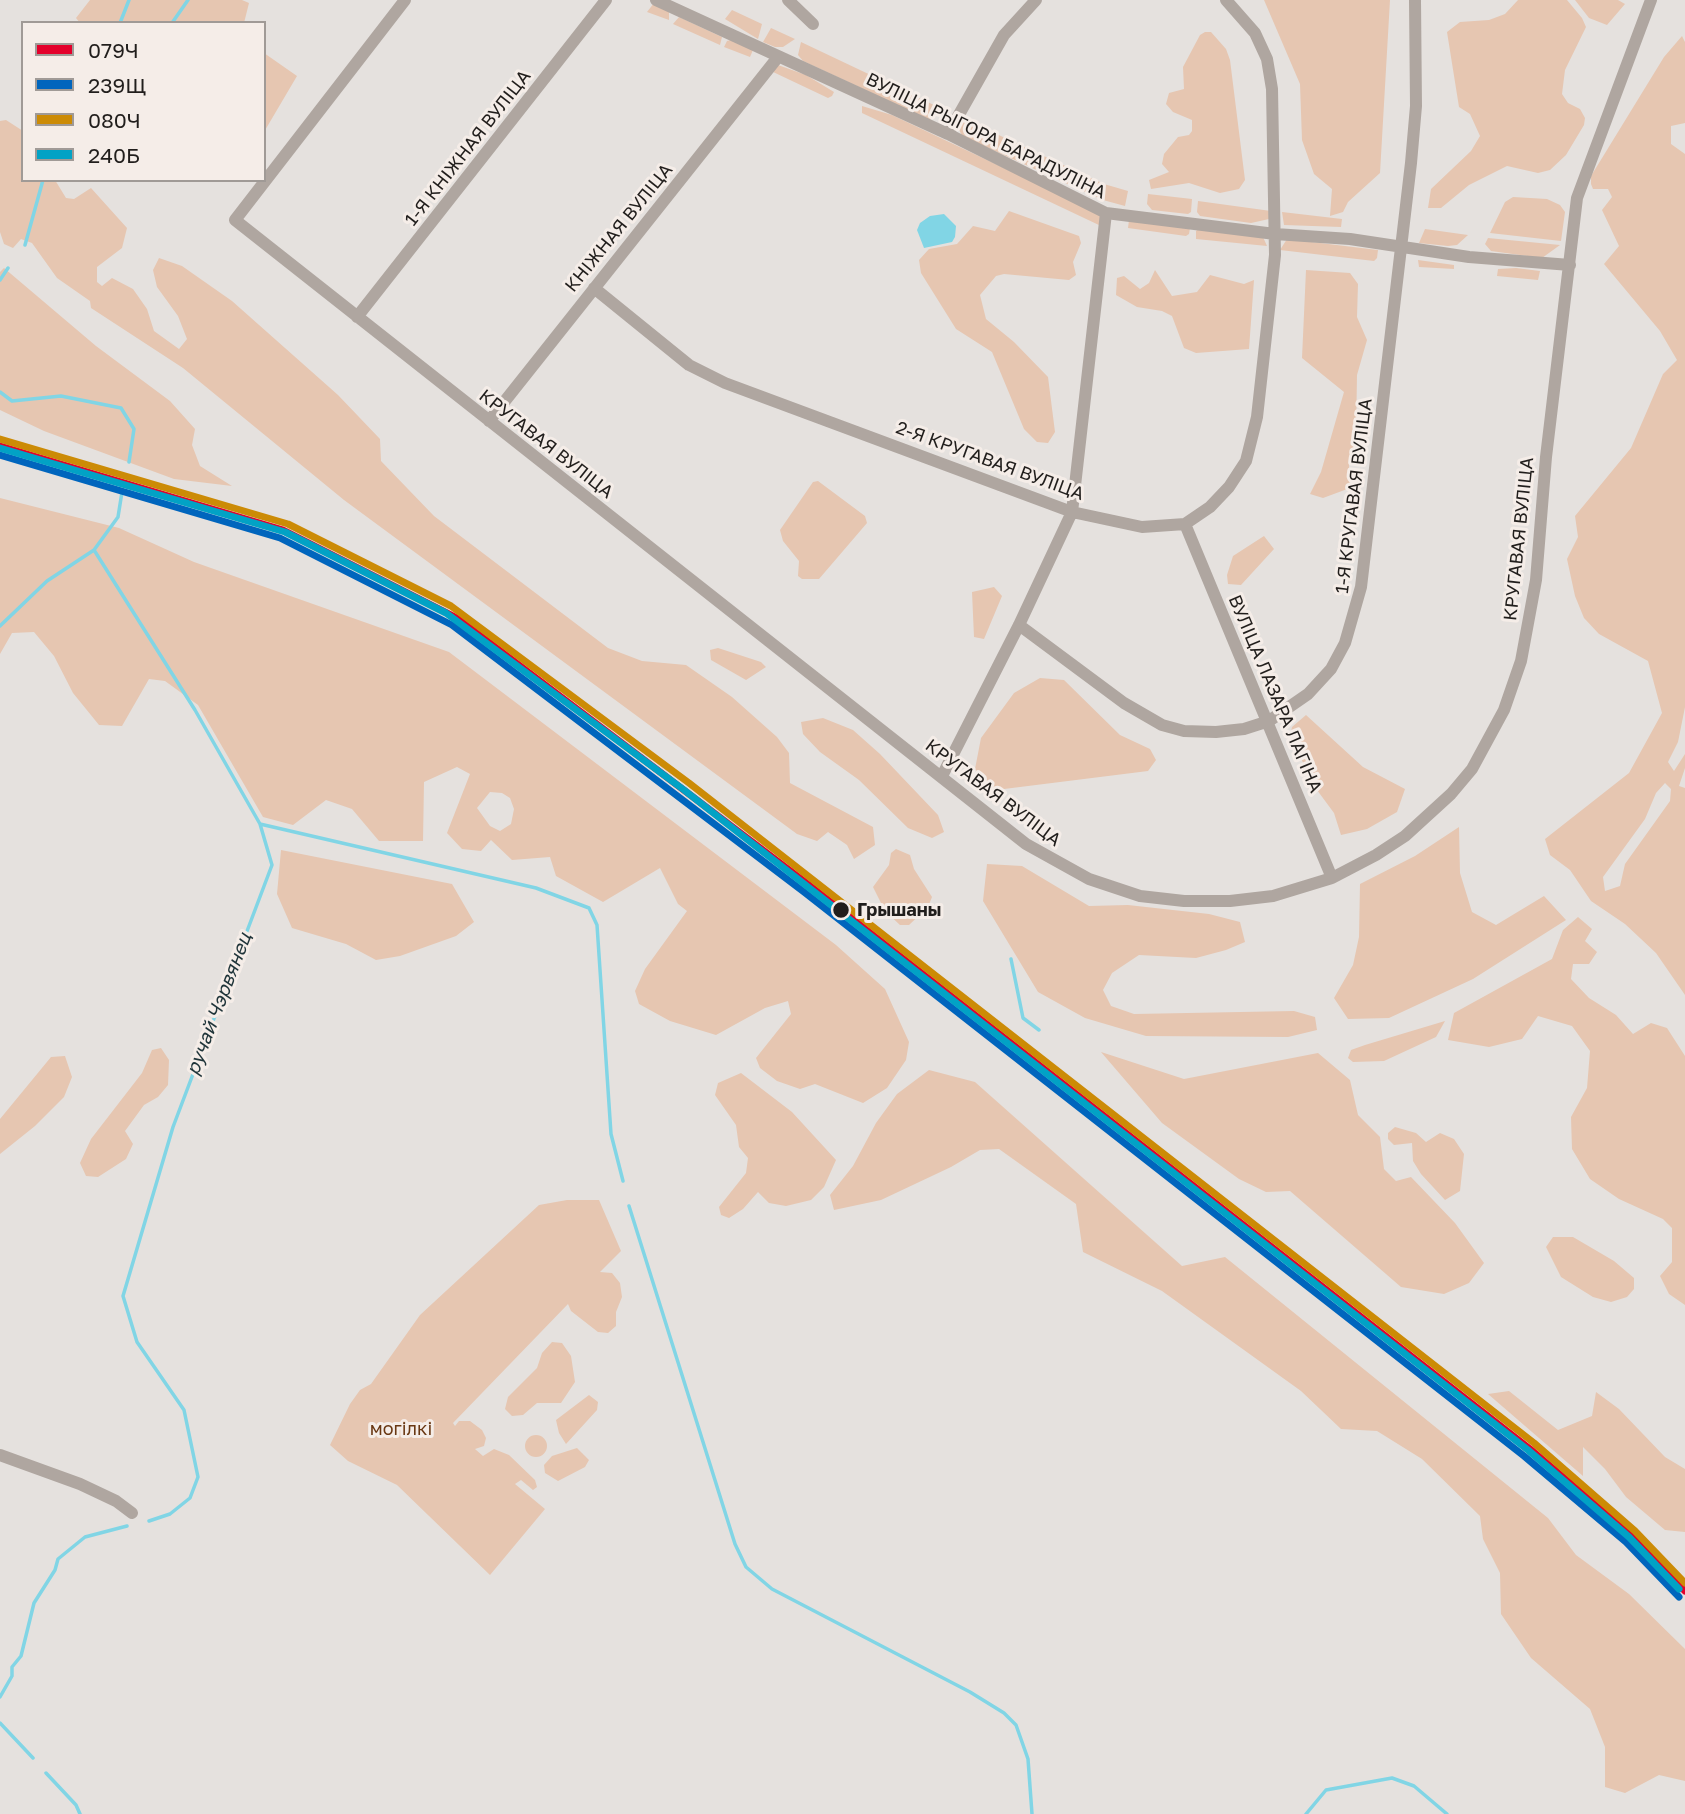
<!DOCTYPE html>
<meta charset="utf-8">
<style>
body{margin:0}
#map{position:relative;width:1685px;height:1814px;overflow:hidden;background:#e5e1de;font-family:"Golos Text",sans-serif}
canvas{display:block}
.legend{position:absolute;left:21px;top:21px;width:245px;height:161px;box-sizing:border-box;background:#f5ede8;border:2px solid #a09a96;margin:0;padding:9px 12px;list-style:none;font-size:21px;color:#211e1c}
.legend li{display:flex;align-items:center;gap:14px;height:35px}
.legend b{width:35px;border:2px solid #a09a96}
</style>
<div id="map">
<canvas width="1685" height="1814"></canvas>
<ul class="legend">
<li><b style="height:9px;background:#e4002b"></b>079Ч</li>
<li><b style="height:9px;background:#0065bd"></b>239Щ</li>
<li><b style="height:9px;background:#cc8b06"></b>080Ч</li>
<li><b style="height:9px;background:#02a2c5"></b>240Б</li>
</ul>
</div>
<script>
const ctx = document.querySelector('canvas').getContext('2d');
ctx.lineJoin = 'round';
function fill(path, color) { ctx.fillStyle = color; ctx.fill(path, 'evenodd'); }
const toPath = rows => new Path2D(rows.map(r => 'M' + r).join(''));
function strokePath(path, color, width, dash) { ctx.strokeStyle = color; ctx.lineWidth = width; ctx.lineCap = dash ? 'butt' : 'round'; ctx.setLineDash(dash || []); ctx.stroke(path); }
function write(font, color, halo, rows, align = 'center') {
  ctx.font = font + ' "Golos Text",sans-serif'; ctx.lineWidth = 6; ctx.setLineDash([]); ctx.textBaseline = 'middle'; ctx.strokeStyle = halo; ctx.fillStyle = color; for (const [text, x, y, turn = 0] of rows) {
    ctx.save(); ctx.translate(x, y); ctx.rotate((+turn || 0) * Math.PI / 180); ctx.textAlign = isNaN(turn) ? turn : align; if (halo) ctx.strokeText(text, 0, 0); ctx.fillText(text, 0, 0); ctx.restore();
  }
}
const green = toPath([
 [90,0,242,0,249,3,244,23,80,23,76,18],
 [1264,0,1390,0,1380,173,1348,202,1343,212,1330,216,1332,189,1314,174,1302,140,1300,84],
 [1518,0,1567,0,1582,18,1586,27,1565,70,1562,94,1568,103,1580,109,1585,118,1584,125,1566,155,1550,170,1538,173,1507,166,1469,185,1441,208,1428,208,1431,189,1471,151,1480,136,1470,114,1459,107,1447,32,1460,22,1489,20,1505,14],
 [1575,0,1618,0,1625,4,1607,25,1589,18],
 [654,3,669,10,669,20,647,12],
 [732,10,762,24,758,39,725,19],
 [679,17,722,37,720,45,673,24],
 [771,28,795,39,783,47,775,47,763,42],
 [1205,32,1211,32,1226,49,1230,60,1245,180,1239,189,1220,193,1189,183,1151,189,1149,180,1169,172,1162,164,1164,154,1178,137,1189,135,1192,131,1192,120,1173,112,1166,104,1169,93,1184,89,1183,67,1200,35],
 [1682,36,1685,42,1685,123,1671,126,1671,144,1685,154,1685,707,1678,742,1668,762,1674,771,1685,754,1685,768,1679,786,1685,788,1685,995,1656,953,1625,924,1591,901,1570,870,1550,855,1545,839,1629,773,1662,713,1648,661,1599,634,1584,618,1575,596,1567,559,1578,537,1575,516,1631,448,1663,374,1677,360,1660,331,1604,264,1619,246,1602,210,1612,197,1608,189,1593,189,1591,184,1591,176,1664,57],
 [1665,783,1671,789,1670,801,1625,864,1620,886,1605,891,1603,877,1645,819,1656,793],
 [731,40,753,50,750,57,724,47,727,41],
 [801,42,936,106,937,109,930,120,803,61,798,55],
 [264,53,297,76,264,132],
 [778,65,806,75,834,92,832,96,828,98,771,71],
 [862,106,892,115,1097,212,1101,217,1101,226,862,113],
 [960,117,1104,184,1128,191,1125,206,1103,200,962,136,957,125],
 [6,120,23,131,23,180,55,180,66,198,74,199,91,188,127,228,122,248,97,267,97,282,102,286,112,278,133,289,147,309,154,331,179,349,187,339,178,316,157,287,153,270,159,258,182,266,232,301,338,395,380,439,381,461,434,516,608,648,642,661,686,665,732,697,777,737,789,753,790,783,873,827,875,845,854,859,847,845,828,832,817,841,797,834,344,500,183,368,91,308,90,301,57,278,32,243,21,239,13,248,4,244,0,232,0,121],
 [1148,194,1192,199,1191,212,1188,214,1152,210,1147,204],
 [1513,197,1547,199,1560,205,1565,212,1561,241,1490,233,1505,202],
 [1198,201,1271,211,1269,219,1251,223,1200,216,1197,212],
 [1009,211,1079,236,1081,243,1073,262,1076,275,1069,280,1004,274,996,276,980,295,986,319,1014,342,1048,377,1055,432,1048,443,1037,442,1024,429,992,352,956,329,921,273,919,260,929,249,957,244,973,226,995,231],
 [1282,212,1342,219,1341,227,1284,225],
 [1129,220,1190,228,1189,234,1186,236,1128,228],
 [1199,228,1263,237,1267,246,1196,239,1196,231],
 [1425,229,1468,235,1457,245,1448,246,1419,243],
 [1488,238,1560,245,1542,258,1491,251,1485,244],
 [1287,239,1378,250,1377,258,1374,261,1280,250],
 [1418,260,1454,265,1454,269,1419,267],
 [4,268,96,346,170,401,195,429,192,445,200,466,232,486,174,479,44,431,0,410,0,272],
 [1516,268,1540,271,1538,280,1497,276,1498,269],
 [1155,270,1172,296,1197,292,1210,275,1244,284,1254,280,1249,349,1196,353,1184,348,1172,316,1162,311,1137,307,1116,295,1117,278,1124,276,1140,289,1149,283],
 [1306,270,1350,273,1358,284,1357,317,1367,340,1357,375,1356,436,1349,465,1350,488,1323,498,1310,494,1321,472,1344,392,1302,358],
 [818,481,865,516,867,523,819,579,802,579,798,576,799,561,783,541,780,530,813,482],
 [0,498,119,528,194,562,449,652,836,945,885,989,909,1042,906,1060,887,1088,863,1103,815,1084,800,1089,777,1081,760,1068,756,1058,791,1014,788,1001,765,1008,716,1035,670,1021,639,1004,635,991,645,969,687,911,678,904,660,868,603,902,556,876,550,857,512,860,491,840,481,851,462,849,447,833,470,774,457,767,424,782,423,841,379,841,352,809,326,800,293,825,263,817,198,705,165,681,149,679,122,726,99,725,73,693,54,656,34,632,12,633,0,654],
 [490,792,502,793,510,798,514,809,511,824,500,831,490,826,477,808],
 [1264,536,1274,549,1241,585,1228,584,1227,575,1233,556],
 [994,587,1002,596,984,639,974,637,972,592],
 [718,648,761,662,766,667,746,680,711,660,710,650],
 [1040,678,1064,680,1120,735,1150,749,1156,760,1148,771,988,791,975,769,981,738,1014,693],
 [1306,715,1363,767,1405,789,1397,812,1367,829,1341,835,1334,813,1317,790,1290,737,1292,727],
 [823,718,853,730,880,754,938,815,944,832,932,838,908,828,859,780,820,752,803,734,801,722],
 [1459,827,1460,873,1472,912,1496,925,1544,896,1566,920,1473,979,1389,1018,1348,1019,1334,998,1353,965,1359,937,1360,884,1415,856],
 [896,849,910,855,914,869,932,897,928,907,909,925,900,925,885,911,873,887,889,865,891,853],
 [281,850,452,884,474,922,456,936,400,956,376,960,346,944,292,928,277,894],
 [987,864,1022,866,1089,906,1128,905,1209,914,1240,922,1245,942,1226,950,1196,958,1139,955,1112,973,1103,990,1111,1006,1134,1014,1294,1011,1315,1017,1317,1030,1288,1037,1146,1036,1085,1018,1038,992,983,901],
 [1578,917,1592,929,1585,941,1597,952,1589,964,1573,964,1571,979,1589,998,1616,1015,1633,1034,1651,1023,1667,1028,1685,1056,1685,1305,1669,1294,1660,1276,1672,1262,1672,1228,1663,1219,1619,1199,1590,1179,1572,1149,1571,1117,1587,1088,1590,1051,1572,1026,1538,1016,1522,1039,1489,1047,1448,1040,1454,1013,1552,959,1563,930],
 [1445,1021,1436,1037,1384,1061,1353,1062,1348,1058,1351,1050,1365,1045],
 [161,1048,169,1060,168,1085,158,1097,144,1105,125,1131,133,1144,126,1159,98,1177,86,1176,80,1163,91,1139,142,1073,152,1050],
 [1101,1052,1184,1079,1318,1053,1350,1080,1358,1115,1380,1137,1384,1169,1396,1181,1411,1177,1455,1223,1484,1263,1469,1283,1444,1294,1401,1287,1290,1191,1266,1192,1239,1179,1162,1123],
 [65,1056,72,1077,64,1097,35,1126,0,1154,0,1119,51,1057],
 [929,1070,975,1082,1182,1266,1225,1257,1548,1518,1576,1555,1629,1594,1685,1649,1685,1781,1659,1775,1625,1793,1605,1787,1605,1747,1590,1709,1531,1658,1501,1614,1500,1573,1483,1539,1480,1516,1422,1459,1377,1431,1341,1429,1301,1391,1162,1291,1083,1252,1076,1204,999,1149,980,1150,951,1167,881,1200,834,1210,830,1195,853,1166,876,1123,897,1094],
 [741,1073,792,1112,836,1160,824,1187,811,1200,786,1206,769,1203,758,1192,743,1209,729,1218,721,1215,719,1207,746,1173,748,1158,739,1147,736,1125,715,1095,718,1083],
 [1395,1127,1416,1133,1426,1142,1440,1133,1454,1139,1464,1154,1460,1191,1445,1200,1421,1174,1413,1161,1412,1143,1394,1145,1388,1139,1388,1133],
 [567,1200,599,1200,621,1251,600,1272,612,1273,620,1283,622,1297,616,1312,616,1326,608,1333,598,1332,571,1311,568,1304,453,1423,455,1426,459,1421,470,1421,482,1430,486,1438,484,1446,475,1449,483,1456,494,1449,509,1455,535,1480,537,1487,533,1490,521,1480,515,1484,545,1509,490,1575,397,1485,348,1461,330,1445,350,1404,360,1390,371,1384,420,1315,539,1205],
 [1553,1237,1573,1237,1614,1261,1634,1278,1634,1289,1627,1297,1611,1302,1593,1297,1561,1277,1546,1247],
 [552,1342,562,1343,571,1356,575,1382,561,1403,537,1403,523,1415,512,1416,505,1409,508,1397,537,1368,542,1353],
 [1509,1391,1558,1430,1592,1416,1596,1392,1619,1409,1665,1457,1685,1469,1685,1532,1665,1530,1626,1497,1605,1469,1583,1447,1583,1476,1488,1394],
 [589,1395,598,1402,597,1410,566,1444,559,1433,556,1420],
 '525 1446a11 11 0 1 1 22 0a11 11 0 1 1-22 0Z',
 [577,1448,589,1460,585,1467,558,1481,545,1473,544,1465,552,1456]
]);
const water = toPath([
 [944,214,956,226,955,237,952,242,924,248,917,230,920,223,930,216]
]);
const stream = toPath([
 [120,23,129,0],
 [172,23,188,0],
 [25,245,43,180],
 [0,280,8,268],
 [0,392,12,401,61,396,121,408,134,429,129,462],
 [122,492,118,517,94,550,195,710,260,824,272,865,173,1127,123,1296,137,1342,184,1410,198,1477,190,1498,170,1514,149,1521],
 [0,626,47,581,94,550],
 [260,824,536,888,589,908,597,925,611,1134,623,1181],
 [1011,959,1023,1018,1039,1030],
 [629,1206,735,1544,746,1567,772,1589,970,1692,1004,1713,1016,1725,1028,1759,1032,1814],
 [0,1697,12,1676,12,1667,21,1656,34,1603,55,1570,58,1559,85,1537,127,1526],
 [0,1723,33,1758],
 [46,1773,76,1805,80,1814],
 [1306,1814,1326,1790,1392,1778,1414,1786,1447,1814]
]);
const minor = toPath([
 [405,0,235,220,1026,844,1089,879,1140,896,1184,901,1230,901,1273,896,1332,878,1376,855,1405,836,1451,794,1472,769,1504,710,1521,661,1536,580,1546,457,1577,198,1651,0],
 [656,0,948,134,1106,213,1275,234,1350,239,1469,257,1570,265],
 [788,0,813,24],
 [948,134,1004,35,1036,0],
 [594,288,689,365,725,383,1072,512,1142,527,1185,524,1210,507,1229,487,1246,461,1257,417,1275,255,1272,89,1267,59,1255,33,1226,0],
 [357,317,606,0],
 [489,421,778,57],
 [1185,524,1332,878],
 [1019,625,1124,703,1162,725,1184,731,1216,732,1244,729,1269,721,1308,694,1331,669,1345,643,1361,587,1411,163,1416,106,1415,0],
 [942,776,1019,625,1072,512,1106,213],
 [0,1455,80,1484,116,1501,132,1513]
]);
const rail1 = toPath([
 [0,446,283,530,457,618,809,885,1530,1449,1632,1536,1685,1591]
]);
const rail2 = toPath([
 [0,455,280,538,452,625,804,892,1524,1456,1626,1542,1679,1597]
]);
const rail3 = toPath([
 [0,439,288,524,451,606,689,783,1534,1443,1635,1531,1685,1583]
]);
const rail4 = toPath([
 [0,448,285,532,446,613,684,790,1528,1450,1629,1537,1679,1589]
]);
const markers = [
 [841,910,9,"#211e1c"]
];
const streetNames = [
 ["ВУЛІЦА РЫГОРА БАРАДУЛІНА",986,136,26],
 ["1-Я КНІЖНАЯ ВУЛІЦА",468,148,-52],
 ["КНІЖНАЯ ВУЛІЦА",619,228,-51],
 ["КРУГАВАЯ ВУЛІЦА",546,444,38],
 ["2-Я КРУГАВАЯ ВУЛІЦА",990,461,20],
 ["1-Я КРУГАВАЯ ВУЛІЦА",1354,496,-83],
 ["КРУГАВАЯ ВУЛІЦА",1519,539,-84],
 ["ВУЛІЦА ЛАЗАРА ЛАГІНА",1275,694,67],
 ["КРУГАВАЯ ВУЛІЦА",993,793,37]
];
const stopNames = [
 ["Грышаны",857,910]
];
const parkNames = [
 ["могілкі",401,1429]
];
const waterNames = [
 ["ручай Чэрвянец",219,1004,-69]
];
fill(green, '#e6c6b1');
fill(water, '#81d5e5');
strokePath(stream, '#81d5e5', 3.5);
strokePath(minor, '#afa6a0', 12);
strokePath(rail1, '#e4002b', 7);
strokePath(rail2, '#0065bd', 7);
strokePath(rail3, '#cc8b06', 7);
strokePath(rail4, '#02a2c5', 7);
for (const [x, y, r, color] of markers) { const dot = new Path2D(); dot.arc(x, y, r, 0, 2 * Math.PI); ctx.fillStyle = color; ctx.fill(dot); strokePath(dot, '#f5ede8', 2.5); }
write('18px', '#211e1c', '#f5ede8', streetNames);
write('bold 18px', '#211e1c', '#f5ede8', stopNames, 'left');
write('18px', '#693712', '#f5ede8', parkNames);
write('italic 19px', '#1f3439', '#f5ede8', waterNames);
</script>
